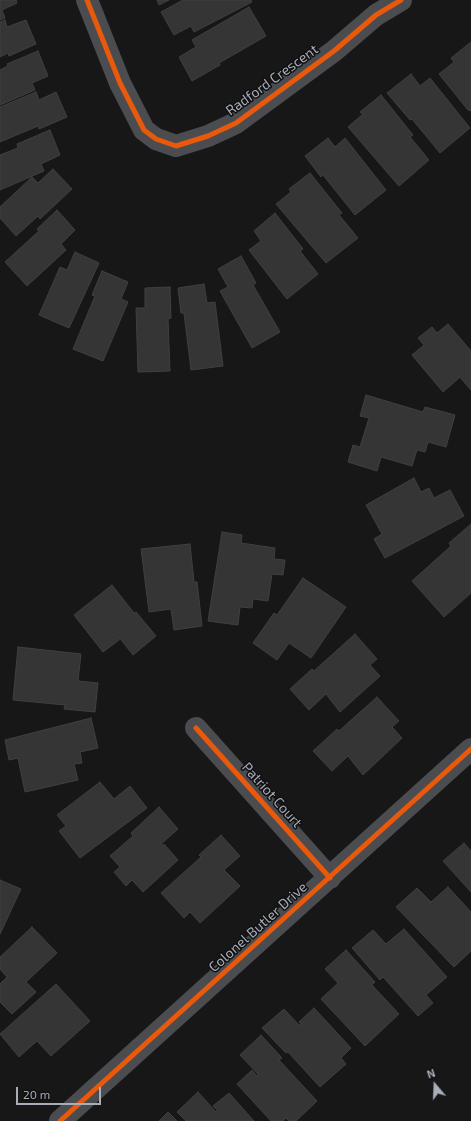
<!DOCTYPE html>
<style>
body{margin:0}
#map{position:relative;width:471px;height:1121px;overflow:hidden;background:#171717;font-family:"Exo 2",sans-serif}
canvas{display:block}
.north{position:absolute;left:415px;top:1065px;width:40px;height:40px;-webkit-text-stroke:3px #111113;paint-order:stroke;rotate:341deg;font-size:11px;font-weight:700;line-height:16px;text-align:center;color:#a8adb8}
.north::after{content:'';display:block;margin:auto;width:14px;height:18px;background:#a8adb8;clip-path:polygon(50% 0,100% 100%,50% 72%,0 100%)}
.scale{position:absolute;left:16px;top:1087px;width:85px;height:18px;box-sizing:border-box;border:2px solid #a8adb8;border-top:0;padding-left:5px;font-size:12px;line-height:14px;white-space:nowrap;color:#a8adb8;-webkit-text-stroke:3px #111113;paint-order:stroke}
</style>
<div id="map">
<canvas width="471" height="1121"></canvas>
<div class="north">N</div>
<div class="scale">20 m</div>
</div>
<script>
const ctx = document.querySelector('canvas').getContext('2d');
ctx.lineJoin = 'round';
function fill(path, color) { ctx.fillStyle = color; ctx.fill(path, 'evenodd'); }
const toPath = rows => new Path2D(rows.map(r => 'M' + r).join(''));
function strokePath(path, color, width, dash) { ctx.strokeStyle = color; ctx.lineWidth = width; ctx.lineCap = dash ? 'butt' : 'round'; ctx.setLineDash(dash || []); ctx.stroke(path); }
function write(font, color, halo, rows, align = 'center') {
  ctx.font = font + ' "Exo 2",sans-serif'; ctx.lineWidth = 3; ctx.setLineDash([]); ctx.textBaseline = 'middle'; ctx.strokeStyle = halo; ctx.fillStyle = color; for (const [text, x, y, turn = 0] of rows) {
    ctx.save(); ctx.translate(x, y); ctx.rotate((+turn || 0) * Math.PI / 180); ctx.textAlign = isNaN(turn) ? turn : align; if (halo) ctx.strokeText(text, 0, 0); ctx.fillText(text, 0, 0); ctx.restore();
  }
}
const building = toPath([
 [0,0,16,0,17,3,2,10,5,18,0,20,0,0],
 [157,0,169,0,159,5,157,0],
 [183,0,251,0,252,2,194,32,191,26,174,35,161,12,183,0],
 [249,7,266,36,219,63,220,65,192,81,179,57,196,47,192,40,249,7],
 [5,20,7,27,26,20,36,44,9,56,8,53,0,57,0,22,5,20],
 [471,42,471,111,468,110,439,74,454,62,451,58,471,42],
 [38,51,48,76,32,83,35,90,0,105,0,70,8,66,7,64,38,51],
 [411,74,420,86,430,78,470,128,440,153,412,119,410,120,387,93,411,74],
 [36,92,39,100,56,92,67,117,39,129,38,126,0,142,0,107,36,92],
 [381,95,413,135,410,137,429,160,399,186,348,127,363,114,360,112,381,95],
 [50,130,60,155,41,164,44,171,0,190,0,155,18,148,17,144,50,130],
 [328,138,335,147,345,138,386,190,355,215,323,175,321,177,305,156,328,138],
 [53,169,72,189,40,219,38,216,16,236,0,218,0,207,32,177,38,183,53,169],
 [310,173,342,213,339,215,358,238,326,263,276,204,291,192,289,189,310,173],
 [57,210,75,230,61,244,66,250,27,286,5,262,39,231,37,229,57,210],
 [275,213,303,249,300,251,318,274,287,299,249,250,261,241,254,231,275,213],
 [75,252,99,263,69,328,39,315,60,267,67,270,75,252],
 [241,256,256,283,253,285,280,332,252,348,220,291,228,287,218,269,241,256],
 [102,271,128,282,121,299,128,302,103,361,73,349,95,296,92,295,102,271],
 [204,284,207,303,215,302,223,366,191,370,184,313,181,313,178,288,204,284],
 [170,287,171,318,168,319,170,371,138,372,136,308,145,308,145,288,170,287],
 [448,324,471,351,471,390,458,375,459,378,443,392,412,355,424,345,418,338,432,327,437,333,448,324],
 [366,395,423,412,425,407,455,415,446,447,428,442,425,452,417,450,412,466,381,457,377,471,348,462,353,445,360,447,369,418,360,416,366,395],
 [414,478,421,492,429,488,434,498,450,490,464,516,385,558,374,539,382,534,366,505,414,478],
 [471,524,471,593,444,617,412,581,451,546,449,543,471,524],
 [222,532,242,535,241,543,275,548,274,559,285,560,283,575,272,574,268,601,253,599,252,608,240,607,238,625,208,621,222,532],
 [190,544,194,582,197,582,202,626,174,630,171,609,149,612,141,549,190,544],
 [303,578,346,607,311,658,289,643,277,660,253,643,274,613,277,615,303,578],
 [112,585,134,613,136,612,156,636,133,655,119,637,119,640,103,652,74,615,112,585],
 [355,634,377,659,370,665,380,676,340,712,326,694,309,710,290,689,312,669,314,671,355,634],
 [18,647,81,654,78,681,98,683,95,712,64,709,65,705,13,700,18,647],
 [377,697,399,721,392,727,402,738,363,775,348,756,332,771,313,751,337,729,339,731,377,697],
 [91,718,98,748,80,752,82,763,74,764,78,780,25,792,18,758,9,760,5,740,91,718],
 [100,782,114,799,130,786,147,808,80,858,59,831,66,826,57,815,100,782],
 [159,807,178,829,161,844,163,846,164,844,178,860,143,892,132,880,126,886,114,872,120,867,110,856,133,836,131,833,159,807],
 [221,835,240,856,224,870,240,886,200,923,190,912,184,918,161,893,201,857,199,855,221,835],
 [464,843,471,851,471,892,443,861,464,843],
 [0,880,21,889,0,934,0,880],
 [448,887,471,912,471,951,454,967,396,907,417,888,431,902,448,887],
 [32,927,57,953,26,982,36,992,12,1014,0,1002,0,984,7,977,0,969,0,957,32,927],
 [404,929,447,977,426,995,433,1003,418,1016,383,977,380,980,352,948,373,930,386,944,404,929],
 [346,950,375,982,372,985,399,1014,365,1046,321,999,338,983,325,969,346,950],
 [56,984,90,1021,51,1056,37,1041,19,1057,0,1034,56,984],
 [314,1008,351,1048,341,1058,346,1064,320,1087,288,1052,286,1053,262,1028,284,1009,299,1025,301,1024,299,1022,314,1008],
 [261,1035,282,1058,279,1060,317,1101,296,1121,289,1121,286,1118,283,1121,271,1121,237,1084,252,1070,257,1076,258,1074,240,1055,261,1035],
 [198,1092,216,1112,218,1111,213,1106,229,1093,254,1121,186,1121,177,1112,198,1092],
 [168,1112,177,1121,159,1121,168,1112]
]);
const minor = toPath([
 [87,0,120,83,144,130,156,139,176,146,208,136,236,123,334,51,376,15,401,0],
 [196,728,330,878],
 [60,1121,471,749]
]);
const cycleway = toPath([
 [87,0,120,83,144,130,156,139,176,146,208,136,236,123,334,51,376,15,401,0],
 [196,728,330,878],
 [60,1121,471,749]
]);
const streetNames = [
 ["Radford Crescent",272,80,-36],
 ["Patriot Court",272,795,48],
 ["Colonel Butler Drive",258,927,-42]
];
fill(building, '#353536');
strokePath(building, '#3f4043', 1);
strokePath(minor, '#4b4c50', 22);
strokePath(cycleway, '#e8590c', 5);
write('14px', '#a8adb8', '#111113', streetNames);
</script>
